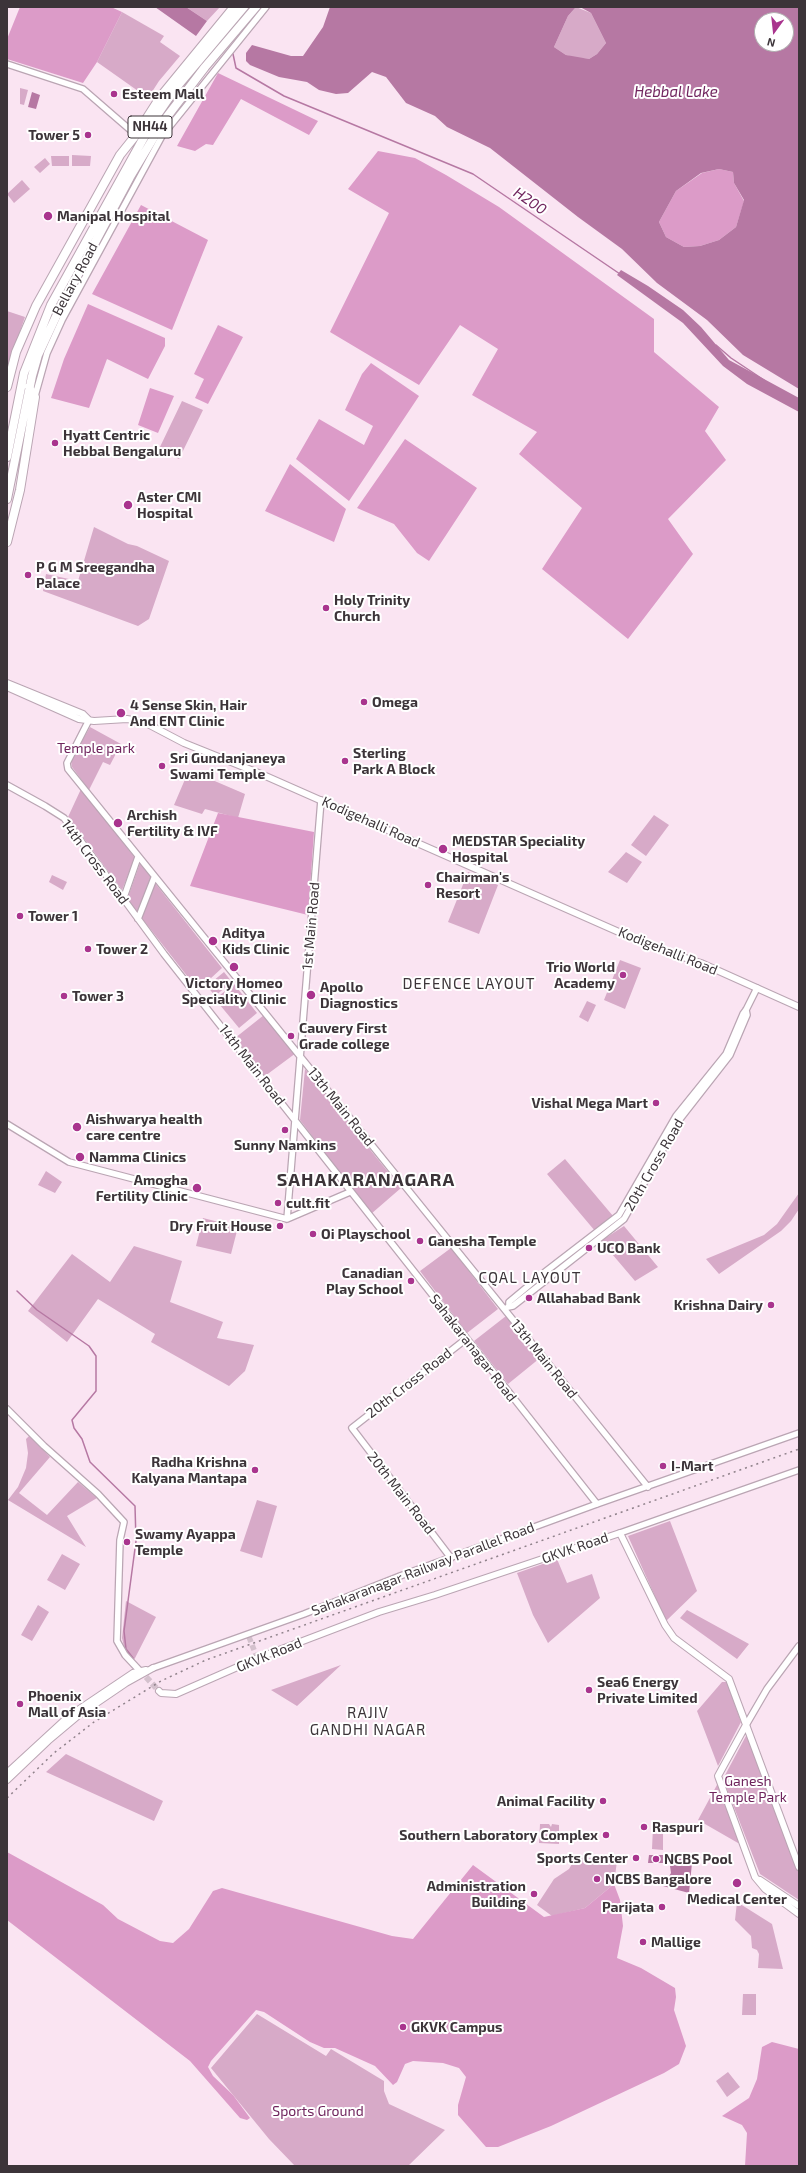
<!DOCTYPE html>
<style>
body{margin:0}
#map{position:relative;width:806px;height:2173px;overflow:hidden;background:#fae4f2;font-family:"Exo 2",sans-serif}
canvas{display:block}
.frame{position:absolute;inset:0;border:8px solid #3c3439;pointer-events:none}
.north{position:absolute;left:754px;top:12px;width:40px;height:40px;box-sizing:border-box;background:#fff;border:1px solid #b1aeb0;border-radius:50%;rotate:195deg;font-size:11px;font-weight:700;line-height:16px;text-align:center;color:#3c3439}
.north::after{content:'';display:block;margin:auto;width:14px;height:18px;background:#a9348e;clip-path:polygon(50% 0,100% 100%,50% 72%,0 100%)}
</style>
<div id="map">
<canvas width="806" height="2173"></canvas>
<div class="frame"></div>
<div class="north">N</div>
</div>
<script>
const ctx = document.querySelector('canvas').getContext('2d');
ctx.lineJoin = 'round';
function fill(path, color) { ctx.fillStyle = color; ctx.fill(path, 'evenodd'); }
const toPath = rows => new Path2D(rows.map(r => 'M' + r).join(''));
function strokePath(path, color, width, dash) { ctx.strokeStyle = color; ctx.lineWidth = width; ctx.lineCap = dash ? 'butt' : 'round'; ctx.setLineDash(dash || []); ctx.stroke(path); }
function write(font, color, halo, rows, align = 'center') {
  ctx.font = font + ' "Exo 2",sans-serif'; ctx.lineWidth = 4; ctx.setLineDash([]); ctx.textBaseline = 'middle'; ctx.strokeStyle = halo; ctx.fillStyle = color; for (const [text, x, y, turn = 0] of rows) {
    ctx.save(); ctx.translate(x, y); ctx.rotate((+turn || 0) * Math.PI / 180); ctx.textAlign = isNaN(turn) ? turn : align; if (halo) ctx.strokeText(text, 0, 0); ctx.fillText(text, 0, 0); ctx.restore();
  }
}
const green = toPath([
 [186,7,220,7,207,21],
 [576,7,591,13,606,43,597,54,589,59,576,58,566,55,554,47,568,16],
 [122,12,164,36,160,42,180,56,159,81,148,98,97,62],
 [20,88,28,90,24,105,20,104],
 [72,155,91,156,90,166,72,166],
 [51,156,69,156,69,166,52,166],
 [45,158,50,164,40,173,34,167],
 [22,180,30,189,14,203,7,194],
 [7,311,25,317,7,369],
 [182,401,203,410,179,459,159,449],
 [94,527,128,544,137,546,169,561,149,619,138,626,43,591,46,574,78,581],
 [90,727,121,744,110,765,103,762,89,790,72,767,71,761],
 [189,770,245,794,238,818,205,809,202,814,174,805],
 [81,789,135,858,122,890,68,817],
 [654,815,669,825,646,856,631,845],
 [626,852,642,862,627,883,608,872],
 [140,863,152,878,138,914,127,900],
 [468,872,498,885,479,934,448,922],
 [52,875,67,882,63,890,49,882],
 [155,883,222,968,198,990,141,917],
 [620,960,641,968,625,1009,604,1000],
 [224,972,232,982,215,996,207,986],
 [234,984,257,1013,239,1028,215,999],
 [587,1001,596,1005,588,1022,579,1017],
 [264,1015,296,1053,265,1076,235,1038],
 [305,1069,401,1188,371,1214,300,1120],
 [565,1159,613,1216,595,1231,547,1174],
 [46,1171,62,1182,55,1193,38,1185],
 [799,1193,799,1209,791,1221,781,1231,719,1274,706,1259,764,1235,777,1224],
 [203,1218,238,1227,231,1254,196,1246],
 [624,1226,658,1267,635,1281,601,1241],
 [134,1246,182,1261,170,1302,223,1322,217,1338,254,1345,245,1371,229,1386,151,1342,155,1334,98,1299,67,1342,28,1311,72,1254,110,1282],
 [451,1248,498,1309,467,1333,420,1271],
 [506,1316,540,1358,508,1384,474,1341],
 [29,1436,50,1457,19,1493,47,1515,78,1482,97,1498,67,1516,86,1547,8,1500,18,1487,26,1468,28,1453,26,1439],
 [257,1500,277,1506,262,1558,240,1551],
 [670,1521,697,1591,666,1621,628,1536],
 [62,1554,80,1564,65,1590,47,1580],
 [557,1559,567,1583,592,1574,600,1598,548,1643,533,1615,517,1573],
 [126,1601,156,1617,134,1660,125,1651,122,1638],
 [38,1605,49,1612,32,1641,21,1635],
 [687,1610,749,1644,737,1659,680,1618],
 [341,1665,297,1706,271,1690],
 [722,1682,727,1682,741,1722,718,1766,697,1711],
 [747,1734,799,1873,799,1900,760,1874,723,1779],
 [66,1754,163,1801,154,1821,46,1772],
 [718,1783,739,1840,738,1843,698,1820],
 [540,1824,549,1824,551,1827,552,1824,559,1825,559,1844,539,1843],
 [653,1827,663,1827,663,1850,652,1849],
 [576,1857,617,1861,614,1884,585,1908,552,1916,537,1905,554,1879,569,1869],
 [737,1902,772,1924,783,1969,758,1968,759,1954,757,1950,752,1948,751,1936,735,1920],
 [743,1994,756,1994,756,2015,742,2015],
 [257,2014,326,2056,331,2049,384,2081,384,2091,389,2104,445,2130,408,2166,295,2166,269,2139,211,2068],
 [728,2072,740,2087,727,2097,716,2081]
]);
const forest = toPath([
 [20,7,111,7,122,12,97,62,83,83,7,59,7,39],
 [218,73,318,121,309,135,241,99,213,145,206,144,195,151,177,146],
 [378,151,415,158,446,175,499,207,654,319,654,352,719,407,705,431,726,460,668,519,693,554,628,639,542,569,582,508,519,454,537,432,472,395,498,349,460,325,419,385,330,332,389,213,348,189],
 [719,169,733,172,734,183,744,201,736,227,719,240,700,246,684,247,666,237,659,222,676,191,702,173],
 [141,205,208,240,172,330,92,294],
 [88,304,165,338,165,346,148,379,107,359,89,408,51,398,64,359],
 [218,325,243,337,208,404,195,398,204,379,194,374],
 [371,363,419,396,349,501,296,459,319,419,364,445,373,426,345,410,362,374],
 [150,388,174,396,158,433,138,425],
 [405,439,477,488,429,561,417,553,394,524,357,508],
 [290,464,346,509,334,542,265,511],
 [218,813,314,832,308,915,190,886],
 [7,1852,103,1905,118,1919,160,1941,173,1943,189,1929,213,1891,222,1888,392,1936,413,1939,473,1865,544,1917,585,1908,614,1884,620,1900,623,1926,617,1958,641,1968,675,1988,676,1997,674,2010,686,2046,679,2064,664,2073,551,2126,498,2147,486,2147,458,2115,458,2105,466,2077,459,2068,443,2063,413,2061,405,2064,397,2082,393,2085,375,2066,335,2048,324,2048,310,2042,264,2012,256,2010,211,2061,208,2067,213,2076,233,2095,250,2118,247,2120,240,2118,190,2061,7,1920],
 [772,2042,799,2049,799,2166,745,2166,747,2133,742,2125,722,2116,749,2098,757,2079,762,2047]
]);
const water = toPath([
 [155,7,186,7,207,21,196,36],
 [330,7,576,7,568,16,554,47,566,55,589,59,597,54,606,43,591,13,580,7,799,7,799,389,743,355,707,320,657,283,622,249,578,217,490,148,447,127,435,116,406,103,386,77,372,72,348,93,336,94,319,90,307,82,279,77,250,65,246,61,246,53,252,45,291,56,303,56,323,27],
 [762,20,786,20,786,44,762,44],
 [719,169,733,172,734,183,744,200,736,227,719,240,700,246,684,247,666,237,659,222,676,191,701,173],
 [32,92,40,95,36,109,28,107],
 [621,270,648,286,683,310,701,327,729,360,799,398,799,412,747,384,723,366,683,323,617,275],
 [649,1855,664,1855,664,1863,648,1863],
 [676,1859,685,1859,692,1863,689,1893,663,1886,671,1873,670,1866]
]);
const stream = toPath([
 [233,54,236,68,284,96,473,174,620,274],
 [716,345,731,358,764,380],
 [17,1291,37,1310,89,1346,96,1356,96,1391,72,1420,74,1428,82,1439,90,1462,135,1506,136,1541,124,1631,126,1649,133,1658]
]);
const tertiaryTunnel = toPath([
 [249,1637,256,1655]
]);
const secondaryTunnel = toPath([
 [146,1677,159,1691]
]);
const tertiary = toPath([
 [7,64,83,89,136,135],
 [35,396,47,353,62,320,162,136,266,7],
 [89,720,67,763,68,769,648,1487],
 [7,785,45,806,64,818,164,954,597,1504],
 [123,900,138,857],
 [138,919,154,878],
 [7,1124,69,1162,287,1219],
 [287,1219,321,800],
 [287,1219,350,1192],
 [509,1306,509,1302,545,1272,619,1215,676,1116,726,1054,743,1014,746,1010,757,988],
 [508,1307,513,1306,624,1219,680,1119,730,1055,747,1015,746,1010],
 [7,1409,44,1446,98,1494,124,1522,120,1540,117,1641,125,1655,140,1671],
 [620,1533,799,1470],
 [451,1558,352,1428,466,1339],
 [153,1668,304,1614,400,1576,597,1504,799,1433],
 [746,1725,767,1689,799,1646]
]);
const secondary = toPath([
 [7,683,83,714,89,720],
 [7,687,79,719,94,721,127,719,144,722,184,743,261,774,655,948,701,963,799,1007],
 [159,1691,161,1693,176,1694,258,1658,379,1612,435,1595,620,1533,665,1625,674,1638,729,1679,799,1867],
 [746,1725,718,1776,755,1877,765,1889,799,1914],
 [7,1773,69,1716,133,1673,146,1670],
 [7,1780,48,1741,79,1715,126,1683,153,1668],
 [760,1880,799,1906]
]);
const trunk = toPath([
 [7,387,16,352,36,306,120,155,136,135,161,96,234,7],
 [7,457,24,373,51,305,153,121,175,89,244,7],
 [7,499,32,376,38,355,60,308,130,177,163,122,205,67,256,7],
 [7,542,20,490,35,397,29,387]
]);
const rail = toPath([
 [7,1798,54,1753,94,1722,161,1681,206,1660,799,1449]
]);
const markers = [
 [114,94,4,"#a9348e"],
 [88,135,4,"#a9348e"],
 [48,216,5,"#a9348e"],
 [55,443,4,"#a9348e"],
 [128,505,5,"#a9348e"],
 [28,575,4,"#a9348e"],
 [326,608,4,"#a9348e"],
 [364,702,4,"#a9348e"],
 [121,713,5,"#a9348e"],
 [345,761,4,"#a9348e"],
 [162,766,4,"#a9348e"],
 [118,823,5,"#a9348e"],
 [443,849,5,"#a9348e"],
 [428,885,4,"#a9348e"],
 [20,916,4,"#a9348e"],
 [213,941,5,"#a9348e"],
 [88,949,4,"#a9348e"],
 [234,967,5,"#a9348e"],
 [623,975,4,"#a9348e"],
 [311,995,5,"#a9348e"],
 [64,996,4,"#a9348e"],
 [291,1036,4,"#a9348e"],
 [656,1103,4,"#a9348e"],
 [77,1127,5,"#a9348e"],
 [285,1130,4,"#a9348e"],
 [80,1157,5,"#a9348e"],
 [197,1188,5,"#a9348e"],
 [278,1203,4,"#a9348e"],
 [280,1226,4,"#a9348e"],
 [313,1234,4,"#a9348e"],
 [420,1241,4,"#a9348e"],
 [589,1248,4,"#a9348e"],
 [411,1281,4,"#a9348e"],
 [529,1298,4,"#a9348e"],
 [771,1305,4,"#a9348e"],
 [663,1466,4,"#a9348e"],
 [255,1470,4,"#a9348e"],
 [127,1542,4,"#a9348e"],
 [589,1690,4,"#a9348e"],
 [20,1704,4,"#a9348e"],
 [603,1801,4,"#a9348e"],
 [644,1827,4,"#a9348e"],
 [606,1835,4,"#a9348e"],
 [636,1858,4,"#a9348e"],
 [656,1859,4,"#a9348e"],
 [597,1879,4,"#a9348e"],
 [737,1883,5,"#a9348e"],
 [534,1894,4,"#a9348e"],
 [662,1907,4,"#a9348e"],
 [643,1942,4,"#a9348e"],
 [403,2027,4,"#a9348e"]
];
const shields = [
 [150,127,44]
];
const shieldNames = [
 ["NH44",150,127]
];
const poiNames = [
 ["Esteem Mall",122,94],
 ["Tower 5",80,135,"right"],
 ["Manipal Hospital",57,216],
 ["Hyatt Centric",63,435],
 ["Hebbal Bengaluru",63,451],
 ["Aster CMI",137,497],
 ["Hospital",137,513],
 ["P G M Sreegandha",36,567],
 ["Palace",36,583],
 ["Holy Trinity",334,600],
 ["Church",334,616],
 ["Omega",372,702],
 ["4 Sense Skin, Hair",130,705],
 ["And ENT Clinic",130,721],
 ["Sterling",353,753],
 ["Park A Block",353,769],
 ["Sri Gundanjaneya",170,758],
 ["Swami Temple",170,774],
 ["Archish",127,815],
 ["Fertility & IVF",127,831],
 ["MEDSTAR Speciality",452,841],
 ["Hospital",452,857],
 ["Chairman's",436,877],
 ["Resort",436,893],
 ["Tower 1",28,916],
 ["Aditya",222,933],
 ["Kids Clinic",222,949],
 ["Tower 2",96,949],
 ["Trio World",615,967,"right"],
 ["Academy",615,983,"right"],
 ["Victory Homeo",234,983,"center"],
 ["Speciality Clinic",234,999,"center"],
 ["Apollo",320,987],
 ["Diagnostics",320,1003],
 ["Tower 3",72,996],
 ["Cauvery First",299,1028],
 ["Grade college",299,1044],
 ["Vishal Mega Mart",648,1103,"right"],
 ["Aishwarya health",86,1119],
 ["care centre",86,1135],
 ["Sunny Namkins",285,1145,"center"],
 ["Namma Clinics",89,1157],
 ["Amogha",188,1180,"right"],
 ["Fertility Clinic",188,1196,"right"],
 ["cult.fit",286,1203],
 ["Dry Fruit House",272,1226,"right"],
 ["Oi Playschool",321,1234],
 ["Ganesha Temple",428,1241],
 ["UCO Bank",597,1248],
 ["Canadian",403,1273,"right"],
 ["Play School",403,1289,"right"],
 ["Allahabad Bank",537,1298],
 ["Krishna Dairy",763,1305,"right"],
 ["Radha Krishna",247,1462,"right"],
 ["Kalyana Mantapa",247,1478,"right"],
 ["I-Mart",671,1466],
 ["Swamy Ayappa",135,1534],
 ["Temple",135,1550],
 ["Sea6 Energy",597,1682],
 ["Private Limited",597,1698],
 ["Phoenix",28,1696],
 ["Mall of Asia",28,1712],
 ["Animal Facility",595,1801,"right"],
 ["Raspuri",652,1827],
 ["Southern Laboratory Complex",598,1835,"right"],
 ["Sports Center",628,1858,"right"],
 ["NCBS Pool",664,1859],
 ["NCBS Bangalore",605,1879],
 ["Administration",526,1886,"right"],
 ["Building",526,1902,"right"],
 ["Medical Center",737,1899,"center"],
 ["Parijata",654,1907,"right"],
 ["Mallige",651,1942],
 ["GKVK Campus",411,2027]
];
const streetNames = [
 ["Bellary Road",75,279,-62],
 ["Kodigehalli Road",371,822,24],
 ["14th Cross Road",95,862,53],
 ["1st Main Road",311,926,-85],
 ["Kodigehalli Road",668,951,22],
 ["14th Main Road",252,1065,52],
 ["13th Main Road",341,1107,51],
 ["20th Cross Road",654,1165,-60],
 ["Sahakaranagar Road",473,1348,52],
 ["13th Main Road",544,1359,51],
 ["20th Cross Road",409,1383,-38],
 ["20th Main Road",401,1493,52],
 ["GKVK Road",575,1548,-19],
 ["Sahakaranagar Railway Parallel Road",423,1569,-21],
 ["GKVK Road",269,1655,-22]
];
const parkNames = [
 ["Temple park",96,748],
 ["Ganesh",748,1781],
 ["Temple Park",748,1797],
 ["Sports Ground",318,2111]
];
const waterNames = [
 ["Hebbal Lake",676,92],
 ["H200",530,201,34]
];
const neighbourhoodNames = [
 ["DEFENCE LAYOUT",469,984],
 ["CQAL LAYOUT",530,1278],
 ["RAJIV",368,1713],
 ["GANDHI NAGAR",368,1730]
];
const districtNames = [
 ["SAHAKARANAGARA",366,1180]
];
fill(green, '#d7aac8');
fill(forest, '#dc9bc8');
fill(water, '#b678a3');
strokePath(stream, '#b678a3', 1.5);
strokePath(tertiaryTunnel, '#d4c1cd', 5.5, [5.5, 3]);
strokePath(secondaryTunnel, '#d4c1cd', 6, [6, 3]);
strokePath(tertiary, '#baa5b3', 8);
strokePath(secondary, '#baa5b3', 8);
strokePath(trunk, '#baa5b3', 10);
strokePath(tertiary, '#fff', 5.5);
strokePath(secondary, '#fff', 6);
strokePath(trunk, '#fff', 8);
strokePath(rail, '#90828b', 1.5, [2, 4]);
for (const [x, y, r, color] of markers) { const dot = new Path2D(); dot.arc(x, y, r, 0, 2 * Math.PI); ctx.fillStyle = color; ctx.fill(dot); strokePath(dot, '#fff', 1.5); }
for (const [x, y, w] of shields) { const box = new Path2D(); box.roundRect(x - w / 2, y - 11, w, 22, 3); ctx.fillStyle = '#fff'; ctx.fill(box); strokePath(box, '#3c3439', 1); }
write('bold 13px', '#3c3439', null, shieldNames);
write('bold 14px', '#3c3439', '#fff', poiNames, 'left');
write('14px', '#3c3439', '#fff', streetNames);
write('14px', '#6f245d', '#fff', parkNames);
write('italic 15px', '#722760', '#fff', waterNames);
ctx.letterSpacing = '1px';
write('15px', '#3c3439', '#fff', neighbourhoodNames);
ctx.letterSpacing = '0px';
ctx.letterSpacing = '1px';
write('bold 18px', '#3c3439', '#fff', districtNames);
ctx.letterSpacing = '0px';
</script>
